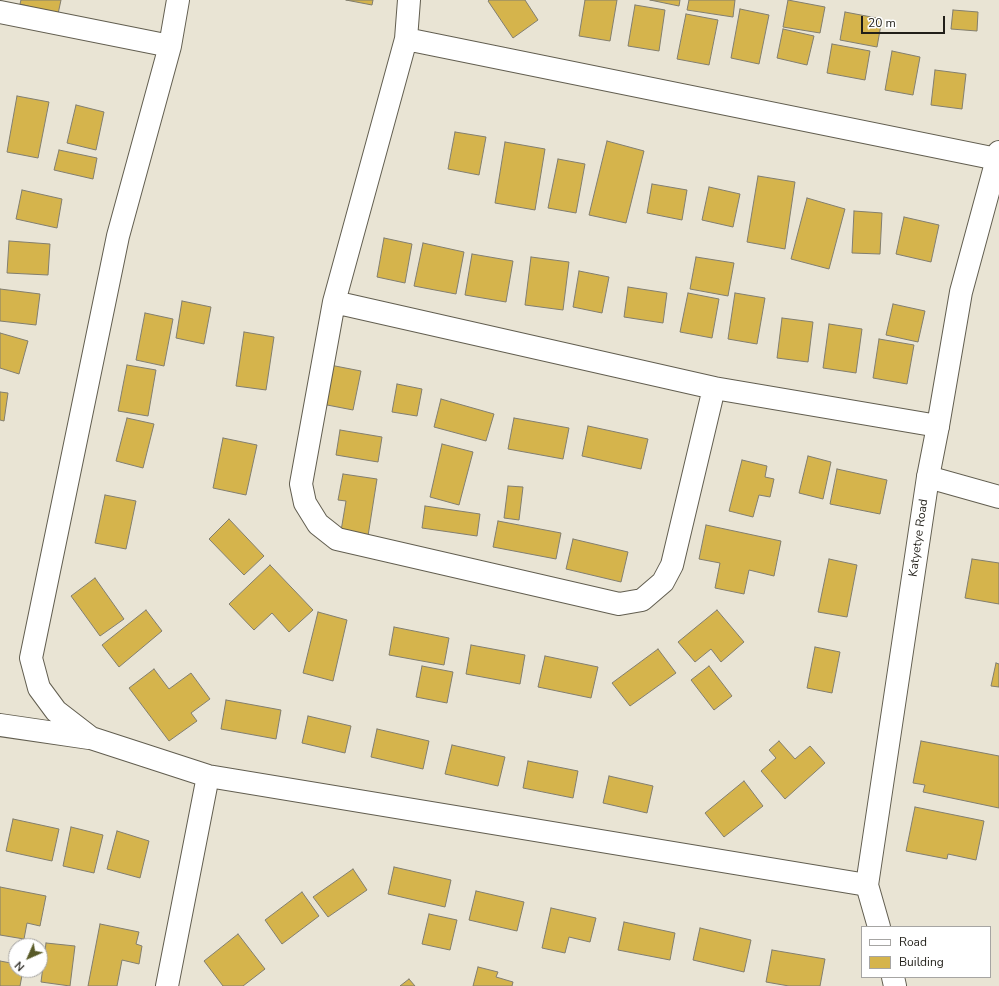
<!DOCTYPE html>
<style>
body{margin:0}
#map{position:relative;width:999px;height:986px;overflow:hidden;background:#e9e4d4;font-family:"Nunito Sans",sans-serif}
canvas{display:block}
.legend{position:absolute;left:861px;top:926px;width:130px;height:52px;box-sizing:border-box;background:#fff;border:1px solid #a6a5a3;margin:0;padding:5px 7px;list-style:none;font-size:12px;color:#211f19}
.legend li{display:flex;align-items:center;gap:8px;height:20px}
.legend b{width:20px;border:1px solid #a6a5a3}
.north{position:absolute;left:8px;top:938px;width:40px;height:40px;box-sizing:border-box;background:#fff;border:1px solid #a6a5a3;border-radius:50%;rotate:225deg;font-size:11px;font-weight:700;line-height:16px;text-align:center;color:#211f19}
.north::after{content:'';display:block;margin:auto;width:14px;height:18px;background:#585a27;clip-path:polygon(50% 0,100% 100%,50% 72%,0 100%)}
.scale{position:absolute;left:861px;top:16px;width:84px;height:18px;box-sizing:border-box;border:2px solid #211f19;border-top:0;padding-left:5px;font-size:12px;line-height:14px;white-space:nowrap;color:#211f19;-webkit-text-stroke:3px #fff;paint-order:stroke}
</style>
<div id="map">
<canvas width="999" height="986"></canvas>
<ul class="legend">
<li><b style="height:5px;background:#fff"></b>Road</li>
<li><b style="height:11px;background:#d5b44c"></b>Building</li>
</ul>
<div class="north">N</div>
<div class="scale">20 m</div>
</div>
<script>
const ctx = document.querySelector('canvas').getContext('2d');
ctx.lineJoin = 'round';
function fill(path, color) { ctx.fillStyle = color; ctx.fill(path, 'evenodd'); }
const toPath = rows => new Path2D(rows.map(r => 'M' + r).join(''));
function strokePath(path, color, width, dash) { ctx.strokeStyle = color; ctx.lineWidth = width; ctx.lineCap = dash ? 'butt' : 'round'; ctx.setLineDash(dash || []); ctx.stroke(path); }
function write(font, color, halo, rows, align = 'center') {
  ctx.font = font + ' "Nunito Sans",sans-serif'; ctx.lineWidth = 4; ctx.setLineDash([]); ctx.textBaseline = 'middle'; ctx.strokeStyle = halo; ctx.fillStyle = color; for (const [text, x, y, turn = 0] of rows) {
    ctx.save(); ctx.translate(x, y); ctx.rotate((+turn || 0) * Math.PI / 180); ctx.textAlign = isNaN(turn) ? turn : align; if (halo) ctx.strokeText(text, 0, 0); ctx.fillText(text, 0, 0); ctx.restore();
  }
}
const building = toPath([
 [21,0,61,0,58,14,20,4,21,0],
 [346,0,373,0,372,5,346,0],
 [489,0,525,0,538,20,513,38,488,1,489,0],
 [585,0,617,0,610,41,579,36,585,0],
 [650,0,680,0,679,6,650,0],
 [689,0,735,0,733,17,687,10,689,0],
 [788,0,825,7,820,33,783,27,788,0],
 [635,5,665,10,659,51,628,46,635,5],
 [740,9,769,15,759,64,731,58,740,9],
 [953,10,978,12,977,31,951,29,953,10],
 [845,12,882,19,877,47,840,40,845,12],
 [686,14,718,20,709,65,677,59,686,14],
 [783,29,814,36,807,65,777,58,783,29],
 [832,44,870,51,865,80,827,73,832,44],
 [892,51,920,57,913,95,885,90,892,51],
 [935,70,966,74,962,109,931,105,935,70],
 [17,96,49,102,38,158,7,152,17,96],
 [76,105,104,112,96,150,67,143,76,105],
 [455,132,486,137,479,175,448,169,455,132],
 [607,141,644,151,626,223,589,215,607,141],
 [505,142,545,149,535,210,495,203,505,142],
 [59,150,97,158,93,179,54,170,59,150],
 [558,159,585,164,576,213,548,208,558,159],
 [758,176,795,182,785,249,747,242,758,176],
 [652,184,687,190,682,220,647,213,652,184],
 [709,187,740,194,733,227,702,220,709,187],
 [22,190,62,199,57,228,16,219,22,190],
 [807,198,845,209,829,269,791,259,807,198],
 [854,211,882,213,880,254,852,253,854,211],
 [904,217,939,225,931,262,896,254,904,217],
 [384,238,412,244,405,283,377,277,384,238],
 [9,241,50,244,48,275,7,273,9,241],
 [423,243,464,252,456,294,414,286,423,243],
 [472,254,513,261,506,302,465,295,472,254],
 [531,257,569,262,563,310,525,305,531,257],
 [696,257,734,263,728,296,690,289,696,257],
 [579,271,609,277,602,313,573,307,579,271],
 [628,287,667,293,663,323,624,317,628,287],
 [0,289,40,294,36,325,0,321,0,289],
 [688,293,719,299,712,338,680,332,688,293],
 [735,293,765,298,757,344,728,339,735,293],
 [182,301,211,307,204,344,176,338,182,301],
 [893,304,925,311,918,342,886,335,893,304],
 [145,313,173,319,164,366,136,360,145,313],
 [782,318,813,322,808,362,777,358,782,318],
 [829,324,862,329,856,373,823,368,829,324],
 [244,332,274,337,266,390,236,386,244,332],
 [0,333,28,341,19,374,0,368,0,333],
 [879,339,914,345,907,384,873,378,879,339],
 [127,365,156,370,148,416,118,411,127,365],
 [330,365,361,371,353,410,322,404,330,365],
 [397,384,422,389,417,416,392,412,397,384],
 [0,392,8,393,4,421,0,420,0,392],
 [441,399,494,414,486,441,434,427,441,399],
 [127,418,154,424,143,468,116,461,127,418],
 [514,418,569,428,563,459,508,449,514,418],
 [588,426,648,439,641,469,582,456,588,426],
 [340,430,382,437,378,462,336,455,340,430],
 [223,438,257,445,246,495,213,488,223,438],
 [442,444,473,452,459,505,430,497,442,444],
 [808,456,831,462,823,499,799,493,808,456],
 [742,460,767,466,765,477,774,479,770,497,759,495,753,517,729,511,742,460],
 [837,469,887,480,880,514,830,504,837,469],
 [343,474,377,479,368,536,341,531,346,501,338,500,343,474],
 [508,486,523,487,519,520,504,518,508,486],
 [105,495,136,501,126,549,95,543,105,495],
 [425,506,480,514,477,536,422,528,425,506],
 [229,519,264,556,244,575,209,539,229,519],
 [498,521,561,533,556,559,493,547,498,521],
 [706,525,781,541,774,576,749,570,744,594,715,588,720,563,699,559,706,525],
 [573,539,628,552,621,582,566,569,573,539],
 [829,559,857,565,847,617,818,612,829,559],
 [972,559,999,563,999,604,965,598,972,559],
 [270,565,313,610,289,632,272,613,254,630,229,604,270,565],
 [95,578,124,619,100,636,71,596,95,578],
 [146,610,162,631,119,667,102,645,146,610],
 [717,610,744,642,721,662,711,649,695,662,678,642,717,610],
 [318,612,347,620,333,681,303,673,318,612],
 [394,627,449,638,444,665,389,655,394,627],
 [471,645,525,655,520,684,466,674,471,645],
 [815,647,840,652,832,693,807,688,815,647],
 [658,649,676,673,630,706,612,683,658,649],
 [545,656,598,667,591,698,538,687,545,656],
 [996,663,999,664,999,687,991,686,996,663],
 [422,666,453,672,447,703,416,697,422,666],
 [709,666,732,696,714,710,691,680,709,666],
 [154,669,169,689,191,673,210,699,191,713,197,721,169,741,129,688,154,669],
 [226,700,281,710,276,739,221,729,226,700],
 [308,716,351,726,345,753,302,743,308,716],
 [377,729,429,741,423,769,371,757,377,729],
 [779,741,795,759,810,746,825,763,785,799,761,771,776,758,769,750,779,741],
 [921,741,999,756,999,808,923,792,925,785,913,783,921,741],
 [452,745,505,757,498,786,445,774,452,745],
 [528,761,578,771,573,798,523,788,528,761],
 [609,776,653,786,647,813,603,803,609,776],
 [744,781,763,806,724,837,705,813,744,781],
 [915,807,984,821,976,860,948,854,947,859,906,851,915,807],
 [13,819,59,829,52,861,6,851,13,819],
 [71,827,103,835,94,873,63,866,71,827],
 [117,831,149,841,140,878,107,869,117,831],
 [394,867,451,880,445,907,388,894,394,867],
 [353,869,367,890,328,917,313,897,353,869],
 [0,887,46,896,40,926,27,923,24,939,0,935,0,887],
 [476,891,524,902,517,931,469,920,476,891],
 [302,892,319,916,282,944,265,920,302,892],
 [551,908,596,918,590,942,569,937,565,953,542,948,551,908],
 [429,914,457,920,450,950,422,944,429,914],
 [624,922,675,933,670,960,618,950,624,922],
 [100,924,139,932,136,944,142,946,139,964,122,960,117,986,88,986,100,924],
 [700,928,751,940,744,972,693,960,700,928],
 [238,934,265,969,243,986,223,986,204,961,238,934],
 [46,943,75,946,70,986,41,982,46,943],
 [772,950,825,959,820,986,789,986,766,982,772,950],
 [0,961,16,964,16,970,23,970,20,986,0,986,0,961],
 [478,967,498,972,496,977,513,982,512,986,473,986,478,967],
 [409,979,415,986,400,986,409,979]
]);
const minor = toPath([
 [178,0,170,46,118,236,31,658,39,688,56,711,91,738,208,776,867,885],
 [409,0,406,39,997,159],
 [0,12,170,46],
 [406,39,334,302,301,484,305,503,318,524,337,539,619,604,642,600,663,582,672,565,714,388],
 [334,302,714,388,938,426],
 [928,477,999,497],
 [0,725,89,738],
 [167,986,208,776]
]);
const tertiary = toPath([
 [879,927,867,885,928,477,938,426,961,292,999,152],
 [893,977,895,986]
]);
const streetNames = [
 ["Katyetye Road",919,538,-82]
];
fill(building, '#d5b44c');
strokePath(building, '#827e6f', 1);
strokePath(minor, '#625e50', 24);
strokePath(tertiary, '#625e50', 24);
strokePath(minor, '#fff', 22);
strokePath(tertiary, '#fff', 22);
write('12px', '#211f19', '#fff', streetNames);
</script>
